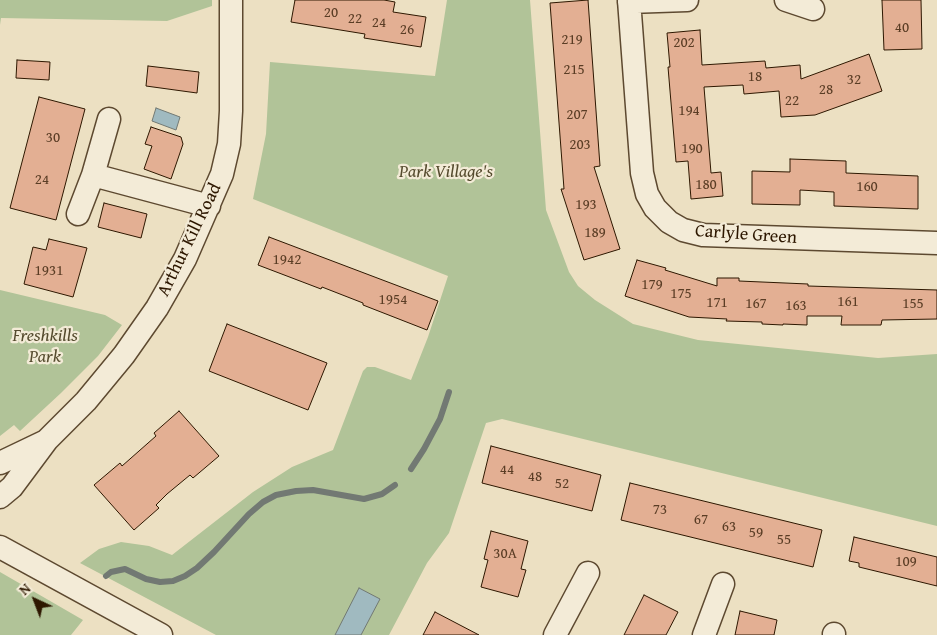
<!DOCTYPE html>
<style>
body{margin:0}
#map{position:relative;width:937px;height:635px;overflow:hidden;background:#ece0c2;font-family:"Gentium Book Plus",serif}
canvas{display:block}
.north{position:absolute;left:10px;top:575px;width:50px;height:50px;-webkit-text-stroke:4px #f3ebd7;paint-order:stroke;rotate:317deg;font-size:14px;font-weight:700;line-height:20px;text-align:center;color:#2d1700}
.north::after{content:'';display:block;margin:auto;width:18px;height:22px;background:#2d1700;clip-path:polygon(50% 0,100% 100%,50% 72%,0 100%)}
</style>
<div id="map">
<canvas width="937" height="635"></canvas>
<div class="north">N</div>
</div>
<script>
const ctx = document.querySelector('canvas').getContext('2d');
ctx.lineJoin = 'round';
function fill(path, color) { ctx.fillStyle = color; ctx.fill(path, 'evenodd'); }
const toPath = rows => new Path2D(rows.map(r => 'M' + r).join(''));
function strokePath(path, color, width, dash) { ctx.strokeStyle = color; ctx.lineWidth = width; ctx.lineCap = dash ? 'butt' : 'round'; ctx.setLineDash(dash || []); ctx.stroke(path); }
function write(font, color, halo, rows, align = 'center') {
  ctx.font = font + ' "Gentium Book Plus",serif'; ctx.lineWidth = 4.5; ctx.setLineDash([]); ctx.textBaseline = 'middle'; ctx.strokeStyle = halo; ctx.fillStyle = color; for (const [text, x, y, turn = 0] of rows) {
    ctx.save(); ctx.translate(x, y); ctx.rotate((+turn || 0) * Math.PI / 180); ctx.textAlign = isNaN(turn) ? turn : align; if (halo) ctx.strokeText(text, 0, 0); ctx.fillText(text, 0, 0); ctx.restore();
  }
}
const green = toPath([
 [0,0,212,0,212,6,167,21,1,18,0,25],
 [447,0,530,0,546,210,569,272,578,286,595,300,633,324,698,340,878,358,937,354,937,526,502,419,486,423,449,533,427,563,389,635,216,635,80,563,99,549,121,542,149,546,172,555,253,492,292,467,333,450,363,371,367,367,375,367,411,380,428,337,448,276,253,199,266,134,270,62,435,76],
 [0,290,105,315,122,325,98,356,61,393,20,431,14,425,0,436],
 [0,572,83,620,71,635,0,635]
]);
const water = toPath([
 [156,108,180,117,176,130,152,121,156,108],
 [359,588,380,599,361,635,335,635,359,588]
]);
const stream = toPath([
 [411,469,424,449,440,419,449,392],
 [106,576,111,572,125,569,146,579,160,582,173,581,185,576,197,568,214,552,249,514,263,502,276,495,296,491,313,490,364,499,382,494,395,485]
]);
const building = toPath([
 [295,0,384,0,395,2,393,12,426,17,421,47,364,38,365,34,291,22,295,0],
 [588,0,600,166,594,167,620,249,584,260,561,189,564,189,550,3,588,0],
 [882,0,921,0,922,49,884,50,882,0],
 [700,30,702,65,765,61,766,68,800,65,801,79,869,54,882,91,815,115,781,117,779,91,744,94,743,85,704,87,711,173,721,172,723,196,691,199,688,161,676,162,668,67,670,67,667,33,700,30],
 [17,60,50,62,49,80,16,78,17,60],
 [148,66,199,72,197,93,146,86,148,66],
 [39,97,85,109,56,220,10,208,39,97],
 [151,127,181,137,183,144,171,179,144,169,152,146,145,144,151,127],
 [790,159,846,161,846,173,918,176,918,209,834,206,834,192,800,190,800,205,752,204,752,171,790,172,790,159],
 [104,203,147,214,141,238,98,227,104,203],
 [269,237,438,301,427,330,363,305,363,303,322,287,321,289,258,265,269,237],
 [49,239,87,248,73,297,24,284,33,247,46,250,49,239],
 [637,260,666,268,665,270,717,286,717,278,739,278,739,281,808,284,808,286,937,290,937,319,882,320,881,325,841,325,842,316,807,316,807,325,783,324,783,325,762,324,762,322,726,321,727,319,689,317,625,296,637,260],
 [227,324,327,363,308,410,209,371,227,324],
 [179,411,219,456,193,478,190,475,167,494,156,505,159,508,134,530,94,485,120,463,122,466,156,436,154,433,179,411],
 [491,446,601,475,592,511,482,483,491,446],
 [630,483,822,530,813,567,621,520,630,483],
 [491,531,528,541,521,569,526,570,518,597,481,587,488,560,484,559,491,531],
 [854,537,937,557,937,586,859,567,859,563,849,561,854,537],
 [644,595,678,612,666,635,624,635,644,595],
 [740,611,777,620,774,635,735,635,740,611],
 [435,612,479,635,423,635,435,612]
]);
const minor = toPath([
 [629,0,642,173,647,194,655,208,669,222,683,230,703,235,937,243],
 [786,0,813,9],
 [629,2,687,0],
 [93,175,209,206],
 [78,214,93,175,109,119],
 [0,463,44,442],
 [0,497,12,487,47,440,86,401,124,355,157,308,185,259,222,174,229,144,231,111,231,0],
 [0,547,161,635],
 [555,635,588,573],
 [704,635,723,584],
 [834,635,834,634]
]);
const numberNames = [
 ["20",331,13],
 ["22",355,19],
 ["24",379,23],
 ["40",902,28],
 ["26",407,30],
 ["219",572,40],
 ["202",684,43],
 ["215",574,70],
 ["18",755,77],
 ["32",854,80],
 ["28",826,90],
 ["22",792,101],
 ["194",689,111],
 ["207",577,115],
 ["30",53,138],
 ["203",580,145],
 ["190",692,149],
 ["24",42,180],
 ["180",706,185],
 ["160",867,187],
 ["193",586,205],
 ["189",595,233],
 ["1942",287,260],
 ["1931",49,271],
 ["179",652,285],
 ["175",681,294],
 ["1954",393,300],
 ["161",848,302],
 ["171",717,303],
 ["167",756,304],
 ["155",913,304],
 ["163",796,306],
 ["44",507,470],
 ["48",535,477],
 ["52",562,484],
 ["73",660,510],
 ["67",701,520],
 ["63",729,527],
 ["59",756,533],
 ["55",784,540],
 ["30A",505,554],
 ["109",906,562]
];
const parkNames = [
 ["Park Village's",446,172],
 ["Freshkills",45,336],
 ["Park",45,357]
];
const streetNames = [
 ["Carlyle Green",746,235,4],
 ["Arthur Kill Road",190,240,-64]
];
fill(green, '#b1c398');
fill(water, '#a0bac0');
strokePath(water, '#727973', 1);
strokePath(stream, '#727973', 6);
fill(building, '#e3af93');
strokePath(building, '#2d1700', 1);
strokePath(minor, '#5d4930', 25);
strokePath(minor, '#f3ebd7', 22);
write('15px', '#5a3d25', null, numberNames);
write('italic 18px', '#554b2e', '#f3ebd7', parkNames);
write('18px', '#2d1700', '#f3ebd7', streetNames);
</script>
